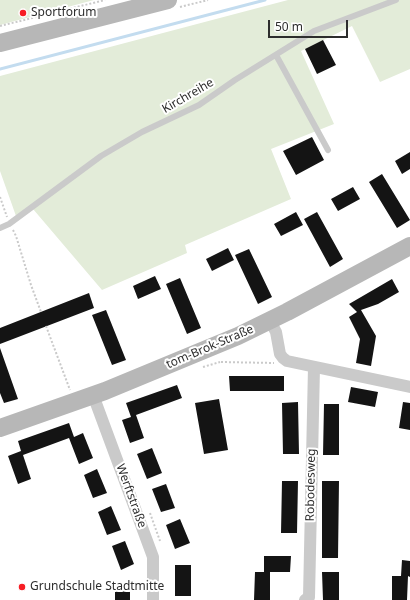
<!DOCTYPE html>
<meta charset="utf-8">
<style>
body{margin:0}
#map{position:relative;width:410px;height:600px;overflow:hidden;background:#fff;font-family:"Noto Sans",sans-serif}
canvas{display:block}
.scale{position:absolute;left:268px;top:20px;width:80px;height:18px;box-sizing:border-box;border:2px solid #2d2d2d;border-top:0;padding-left:5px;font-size:12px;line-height:14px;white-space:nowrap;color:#2d2d2d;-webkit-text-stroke:3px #fff;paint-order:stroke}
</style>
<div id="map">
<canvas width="410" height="600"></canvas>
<div class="scale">50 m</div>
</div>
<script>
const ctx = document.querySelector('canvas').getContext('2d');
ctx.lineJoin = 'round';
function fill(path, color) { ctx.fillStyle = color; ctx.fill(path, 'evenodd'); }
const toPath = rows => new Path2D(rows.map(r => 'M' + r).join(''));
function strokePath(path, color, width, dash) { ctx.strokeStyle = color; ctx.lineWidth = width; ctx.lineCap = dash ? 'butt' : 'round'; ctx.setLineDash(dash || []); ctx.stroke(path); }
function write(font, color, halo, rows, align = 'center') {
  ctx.font = font + ' "Noto Sans",sans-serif'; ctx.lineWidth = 4; ctx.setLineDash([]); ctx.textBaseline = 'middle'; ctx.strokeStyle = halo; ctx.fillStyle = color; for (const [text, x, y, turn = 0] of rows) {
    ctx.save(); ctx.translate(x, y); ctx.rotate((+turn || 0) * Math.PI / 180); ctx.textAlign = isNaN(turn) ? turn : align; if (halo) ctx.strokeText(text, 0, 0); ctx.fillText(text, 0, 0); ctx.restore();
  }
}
const green = toPath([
 [0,0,94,0,0,25],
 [288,0,410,0,410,69,380,82,352,26,301,51,334,124,271,149,291,199,185,245,187,253,102,290,33,209,16,216,0,171,0,76]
]);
const stream = toPath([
 [0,69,265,0]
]);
const building = toPath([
 [323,40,336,65,317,74,305,49],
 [312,137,324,160,296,175,283,151],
 [410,152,410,169,402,174,395,161],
 [382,174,410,220,397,228,369,182],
 [353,187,360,199,338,211,331,199],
 [296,212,303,225,281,236,274,224],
 [317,212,343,259,330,267,304,219],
 [228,248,234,260,212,271,206,259],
 [249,249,272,297,258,304,235,255],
 [155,276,161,289,138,299,133,286],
 [180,278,201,328,187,334,166,284],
 [392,279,399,292,378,304,361,310,376,336,371,366,356,363,360,339,349,317,357,312,349,304],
 [89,293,94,308,0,344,0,328],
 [106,310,126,360,112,365,92,315],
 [0,348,18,399,4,403,0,393],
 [229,376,284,376,284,391,230,391],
 [177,385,182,398,136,415,144,438,130,443,122,420,131,417,126,403],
 [351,387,378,392,375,407,348,402],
 [219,399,228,450,204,454,195,403],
 [298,402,299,454,283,454,282,403],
 [403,402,410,403,410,430,399,428],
 [324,404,339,404,339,455,323,455],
 [69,423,74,437,83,433,93,458,79,464,69,438,23,455,31,479,18,484,8,456,21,451,18,441],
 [152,448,162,473,147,479,137,454],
 [97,469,107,493,93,498,84,475],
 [282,481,298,481,297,533,281,533],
 [322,481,339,481,338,558,322,558],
 [166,484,175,508,161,512,152,489],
 [111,506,121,530,107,535,98,512],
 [180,519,190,543,175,549,166,525],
 [125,541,134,564,121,570,112,546],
 [264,556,291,556,290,572,270,572,270,600,254,600,255,572,264,572],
 [402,560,410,561,410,577,408,576,407,600,392,600,392,576,401,576],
 [175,565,191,565,191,596,175,596],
 [322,572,339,572,339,600,323,600],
 [115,583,130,583,130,600,115,600]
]);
const path = toPath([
 [180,7,208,0],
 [0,26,105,0],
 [0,197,7,217],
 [13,230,16,236,31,285,41,312],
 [46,326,70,390],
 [221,362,274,363],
 [203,367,220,362],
 [150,513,160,541]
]);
const lane = toPath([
 [276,55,328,150],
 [0,228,9,224,101,156,142,132,199,105,235,80,314,31,396,0]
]);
const street = toPath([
 [270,321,276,332,280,354,283,358,287,361,410,387],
 [93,395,153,557,153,600],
 [305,600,309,597,314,367]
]);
const secondary = toPath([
 [0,43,168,0],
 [0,428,105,391,238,336,287,312,410,246]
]);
const markers = [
 [23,13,4,"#f71d24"],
 [22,587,4,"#f71d24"]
];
const poiNames = [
 ["Sportforum",31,13],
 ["Grundschule Stadtmitte",30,587]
];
const streetNames = [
 ["Kirchreihe",188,96,-30],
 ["tom-Brok-Straße",210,347,-23],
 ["Robodesweg",311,485,-89],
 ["Werftstraße",131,496,70]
];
fill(green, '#e3ecd9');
strokePath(stream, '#c3dcef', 3);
fill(building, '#141414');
strokePath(path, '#cacaca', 2, [2, 2]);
strokePath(lane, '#cacaca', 6);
strokePath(street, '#cacaca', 12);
strokePath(secondary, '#b7b7b7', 18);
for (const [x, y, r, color] of markers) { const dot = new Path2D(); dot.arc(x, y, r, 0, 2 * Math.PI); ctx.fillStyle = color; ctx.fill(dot); strokePath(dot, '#fff', 1.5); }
write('12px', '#2d2d2d', '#fff', poiNames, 'left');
write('12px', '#2d2d2d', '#fff', streetNames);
</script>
